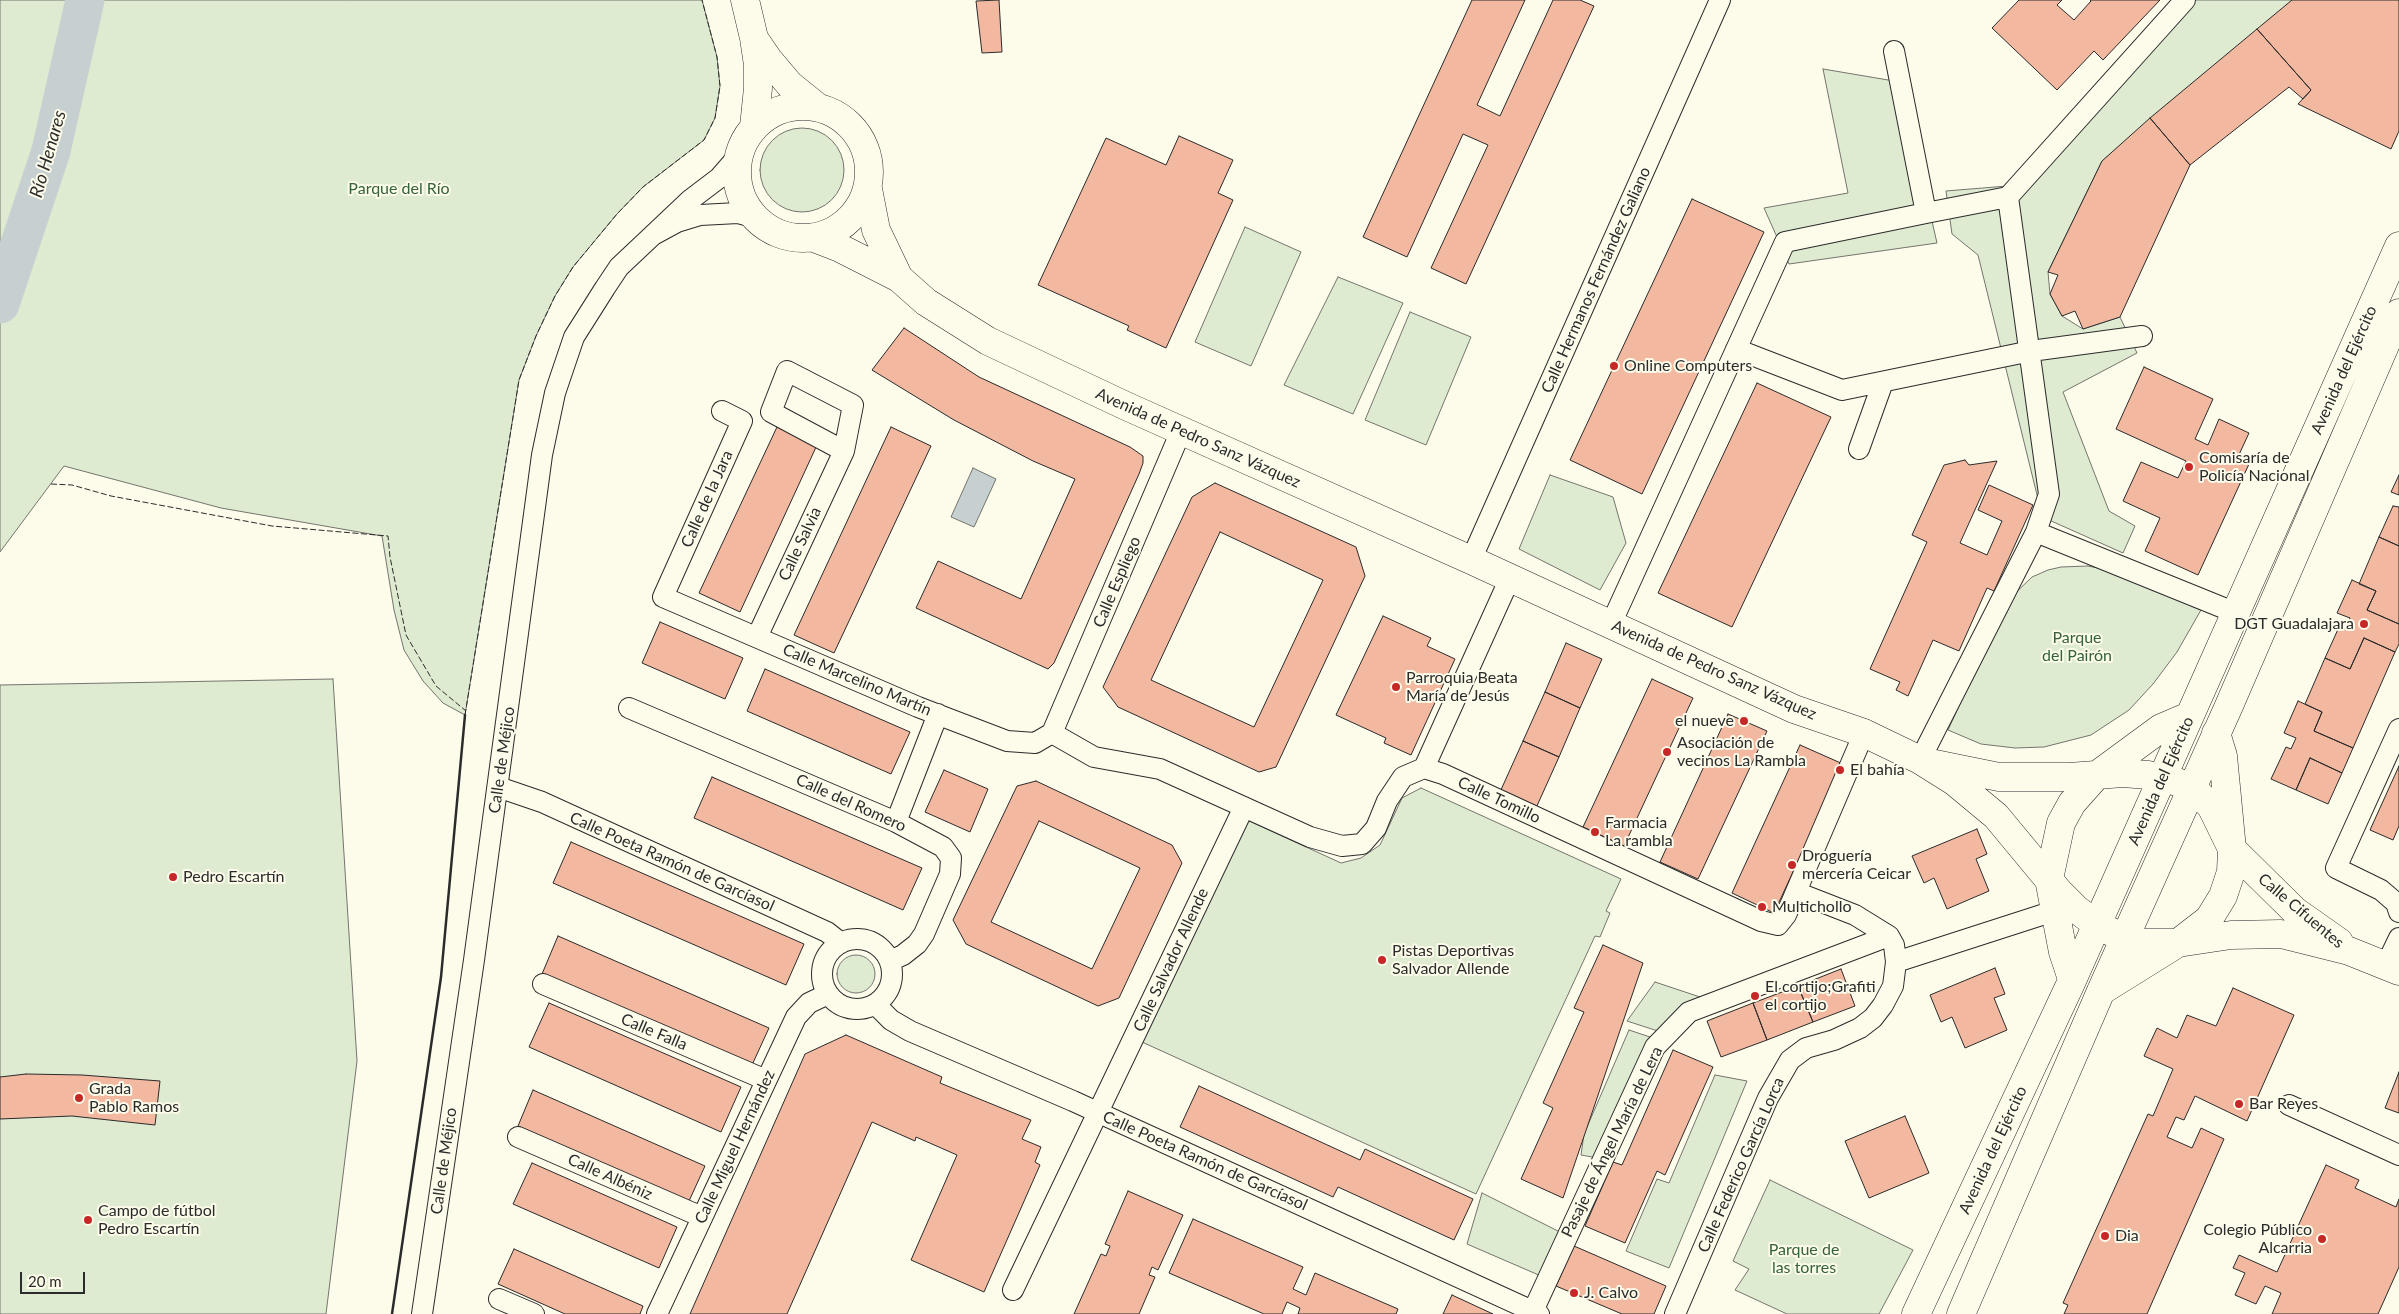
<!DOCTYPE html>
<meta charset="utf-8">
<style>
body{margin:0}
#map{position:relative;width:2399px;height:1314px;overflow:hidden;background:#fdfbea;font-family:Lato,sans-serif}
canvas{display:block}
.scale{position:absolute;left:20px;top:1272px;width:65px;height:22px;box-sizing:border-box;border:2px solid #2b2b2b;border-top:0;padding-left:6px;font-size:15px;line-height:18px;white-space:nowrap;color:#2b2b2b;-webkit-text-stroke:4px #fdfbea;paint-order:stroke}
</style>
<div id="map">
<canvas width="2399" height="1314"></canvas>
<div class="scale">20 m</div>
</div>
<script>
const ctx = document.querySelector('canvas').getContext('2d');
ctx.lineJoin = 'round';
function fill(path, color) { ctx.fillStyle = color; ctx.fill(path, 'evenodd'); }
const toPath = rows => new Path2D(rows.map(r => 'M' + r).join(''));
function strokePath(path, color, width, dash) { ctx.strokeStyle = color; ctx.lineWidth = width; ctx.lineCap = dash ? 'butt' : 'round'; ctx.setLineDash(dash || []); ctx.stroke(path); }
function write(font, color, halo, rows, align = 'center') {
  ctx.font = font + ' Lato,sans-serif'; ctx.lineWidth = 4; ctx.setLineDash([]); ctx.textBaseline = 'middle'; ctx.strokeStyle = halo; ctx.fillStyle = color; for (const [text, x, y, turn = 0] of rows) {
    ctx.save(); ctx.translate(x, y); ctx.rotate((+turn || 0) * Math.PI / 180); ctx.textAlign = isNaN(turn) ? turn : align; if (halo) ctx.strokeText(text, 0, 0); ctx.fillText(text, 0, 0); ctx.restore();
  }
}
const green = toPath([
 [0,0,702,0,717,57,720,86,715,118,704,140,643,187,617,214,573,267,555,296,536,336,519,380,465,715,443,703,423,681,404,650,394,610,382,536,221,508,64,466,0,552,0,0],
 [2178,0,2293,0,2102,161,2048,272,2050,294,2062,316,2083,329,2120,317,2137,353,2063,392,2109,511,2135,526,2123,553,2049,520,2039,503,1978,255,1952,234,1946,191,2007,186,2178,0],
 [1823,69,1900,82,1937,243,1789,264,1764,208,1848,193,1823,69],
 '760 170a42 42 0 1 1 84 0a42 42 0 1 1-84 0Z',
 [1245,227,1301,252,1251,366,1195,342,1245,227],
 [1338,277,1403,303,1353,414,1284,385,1338,277],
 [1410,312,1471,337,1426,445,1365,420,1410,312],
 [1550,475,1613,497,1626,543,1600,590,1519,549,1550,475],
 [2088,566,2113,571,2201,610,2177,652,2153,684,2129,710,2091,735,2044,747,2015,748,1981,744,1948,730,2007,601,2032,577,2048,570,2061,567,2088,566],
 [333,679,357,1061,326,1314,0,1314,0,685,333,679],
 [1421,788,1621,879,1606,911,1610,913,1600,937,1595,936,1476,1194,1142,1042,1245,819,1341,863,1361,858,1380,845,1402,798,1421,788],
 '837 974a19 19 0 1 1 38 0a19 19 0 1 1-38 0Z',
 [1655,982,1700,997,1667,1034,1627,1021,1655,982],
 [1629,1030,1656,1039,1598,1158,1581,1155,1584,1134,1629,1030],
 [1715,1075,1747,1081,1669,1268,1626,1251,1657,1179,1669,1183,1715,1075],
 [1770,1180,1913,1250,1879,1314,1787,1314,1735,1290,1749,1269,1733,1261,1770,1180],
 [1482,1193,1562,1233,1541,1276,1467,1244,1482,1193]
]);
const water = toPath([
 [973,468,996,479,974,527,951,517,973,468]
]);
const river = toPath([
 [0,304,51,151,85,0]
]);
const building = toPath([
 [999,0,1002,52,982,53,976,1,999,0],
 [1472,0,1525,0,1477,105,1500,116,1553,0,1580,0,1594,6,1466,284,1431,268,1488,145,1463,134,1407,257,1363,237,1472,0],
 [2019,0,2062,0,2057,5,2074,20,2091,1,2090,0,2160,0,2103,60,2094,51,2057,90,1992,28,2019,0],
 [2292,0,2399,0,2399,131,2391,149,2298,104,2311,90,2257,29,2292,0],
 [2257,29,2311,90,2303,99,2289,87,2190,165,2150,118,2257,29],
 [2150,118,2190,165,2120,317,2083,329,2075,311,2062,316,2050,294,2058,275,2048,272,2102,161,2150,118],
 [1179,136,1233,160,1218,193,1233,200,1166,348,1127,330,1129,326,1038,285,1106,138,1166,165,1179,136],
 [1692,199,1764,232,1642,494,1570,460,1692,199],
 [904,328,979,377,1130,447,1143,456,1143,463,1139,474,1054,663,1048,669,916,608,938,561,1021,599,1075,479,1033,461,954,420,872,370,904,328],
 [2144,367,2213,399,2195,439,2208,445,2219,419,2249,433,2237,459,2249,464,2198,575,2145,551,2160,518,2123,501,2141,462,2178,478,2186,461,2116,429,2144,367],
 [1757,383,1831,417,1732,627,1658,593,1757,383],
 [777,427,817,445,740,612,699,593,777,427],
 [891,427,931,446,834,653,794,635,891,427],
 [1965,460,1969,465,1997,461,1960,543,1987,555,2002,521,1978,510,1989,485,2033,505,1994,591,1987,588,1959,651,1933,640,1908,696,1896,690,1900,682,1870,669,1927,542,1912,535,1944,465,1965,460],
 [2399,475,2399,495,2391,492,2399,475],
 [1215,483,1356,547,1365,576,1276,767,1259,772,1118,707,1103,687,1192,497,1215,483],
 [1220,532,1323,580,1254,727,1151,680,1220,532],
 [2393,506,2399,507,2399,546,2379,537,2393,506],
 [2379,537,2399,546,2399,624,2367,610,2376,591,2359,584,2379,537],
 [2352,580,2376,591,2367,610,2399,624,2399,644,2395,652,2364,638,2350,669,2325,658,2339,627,2345,629,2350,618,2337,613,2352,580],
 [1383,616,1431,638,1427,646,1455,659,1411,755,1384,743,1386,738,1336,715,1383,616],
 [660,622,743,658,725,699,642,663,660,622],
 [2364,638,2395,652,2353,748,2314,731,2322,712,2305,704,2325,658,2350,669,2364,638],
 [1566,643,1602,659,1580,708,1545,692,1566,643],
 [765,669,910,732,891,774,747,711,765,669],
 [1652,679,1693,698,1624,846,1583,827,1652,679],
 [1545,692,1580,708,1559,757,1523,741,1545,692],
 [2298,701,2322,712,2314,731,2353,748,2342,773,2310,758,2296,790,2271,779,2286,747,2291,749,2296,738,2284,733,2298,701],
 [1728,714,1767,731,1698,879,1660,862,1728,714],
 [1523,741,1559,757,1536,808,1500,792,1523,741],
 [1800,745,1843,764,1774,913,1732,893,1800,745],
 [2310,758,2342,773,2328,804,2296,790,2310,758],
 [2399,766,2399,826,2393,840,2370,830,2399,766],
 [944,770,988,789,970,832,925,812,944,770],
 [712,777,922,868,903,910,694,818,712,777],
 [1036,781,1172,845,1182,863,1119,998,1098,1006,966,944,953,920,1017,786,1036,781],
 [1039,821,1140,868,1092,969,991,922,1039,821],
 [1977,829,1987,854,1976,859,1989,891,1947,909,1934,878,1924,883,1912,856,1977,829],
 [571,842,804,944,786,985,553,883,571,842],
 [558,936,769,1028,752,1065,542,974,558,936],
 [1603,945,1643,963,1563,1198,1521,1179,1553,1108,1543,1103,1584,1012,1574,1008,1603,945],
 [1995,968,2005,994,1994,998,2007,1030,1965,1048,1952,1017,1941,1022,1930,995,1995,968],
 [1841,969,1855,1006,1813,1022,1798,986,1841,969],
 [1798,986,1813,1022,1767,1040,1753,1003,1798,986],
 [2233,988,2294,1015,2247,1121,2195,1096,2184,1120,2176,1117,2167,1137,2192,1148,2201,1128,2224,1139,2147,1314,2064,1314,2068,1305,2063,1303,2148,1114,2153,1116,2173,1069,2144,1056,2157,1028,2177,1038,2187,1015,2216,1026,2233,988],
 [549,1003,741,1087,721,1132,529,1047,549,1003],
 [1753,1003,1767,1040,1721,1057,1707,1021,1753,1003],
 [846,1035,942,1077,940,1083,1031,1120,1022,1139,1041,1147,1035,1162,1040,1165,984,1292,911,1260,957,1155,916,1137,915,1141,872,1122,787,1314,690,1314,805,1054,846,1035],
 [1673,1050,1713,1067,1665,1175,1657,1171,1625,1243,1585,1226,1613,1162,1622,1165,1673,1050],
 [2399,1072,2399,1113,2385,1108,2399,1072],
 [26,1074,82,1075,160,1081,155,1125,72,1116,0,1119,0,1077,26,1074],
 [1199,1086,1360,1160,1365,1149,1473,1199,1454,1240,1338,1187,1333,1197,1180,1127,1199,1086],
 [533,1090,705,1166,689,1201,518,1126,533,1090],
 [1905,1116,1929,1173,1869,1198,1845,1141,1905,1116],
 [532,1163,677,1227,659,1268,513,1204,532,1163],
 [2326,1165,2359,1180,2355,1188,2396,1207,2399,1199,2399,1267,2378,1314,2272,1314,2281,1293,2265,1286,2256,1304,2235,1295,2245,1273,2233,1268,2239,1255,2277,1272,2326,1165],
 [1128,1191,1183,1215,1158,1270,1152,1267,1149,1275,1155,1277,1139,1314,1074,1314,1101,1254,1106,1256,1110,1246,1105,1244,1128,1191],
 [1193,1219,1303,1267,1293,1289,1306,1295,1315,1273,1398,1309,1396,1314,1298,1314,1300,1308,1287,1302,1282,1314,1264,1314,1169,1273,1193,1219],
 [1574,1246,1666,1286,1654,1314,1622,1314,1556,1286,1574,1246],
 [514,1249,643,1306,640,1314,565,1314,498,1284,514,1249],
 [1452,1295,1493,1314,1443,1314,1452,1295]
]);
const street = toPath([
 [1894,51,1926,213,2008,197,2049,494,2036,532,1920,760],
 [739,155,719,178,690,200,653,235,677,222,700,215,738,213,754,217],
 [2008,197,2185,0],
 [1736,349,1842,390,2031,351,2142,336],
 [722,411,742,421,663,597,918,707,1007,741,1035,743,1052,733],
 [1859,449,1883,382],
 [2036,532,2236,613],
 [1471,560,1720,0],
 [1611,624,1785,242,1926,213],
 [757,637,844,451,771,412,787,371,853,405,844,451],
 [629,708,896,822,943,847,951,858,950,874,924,934,917,944,903,955,890,961],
 [2399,729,2336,868,2381,890,2396,903,2399,912],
 [1052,733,1094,757,1160,769,1310,837,1342,846,1362,844,1376,828,1387,801,1403,777,1424,768,1443,774,1761,921,1778,925,1786,915,1864,733],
 [1052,733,1181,431],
 [1424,768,1510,578],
 [498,787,542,802,827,932,841,943],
 [896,822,938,714],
 '822 974a35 35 0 1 1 70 0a35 35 0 1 1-70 0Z',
 [1896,962,2054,911],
 [2386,965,2399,938],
 [543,984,766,1080],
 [875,1004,891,1020,910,1031,1073,1101,1539,1314],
 [2289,1105,2399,1155],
 [518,1137,702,1217],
 [1013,1290,1244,807],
 [499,1299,534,1314],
 [1533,1311,1655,1047,1689,1012,1889,936],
 [422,1314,474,960,542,455,555,393,574,337,605,288,619,267,653,235],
 [657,1314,796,1017,809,1003,828,994],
 [1675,1314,1768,1098,1790,1060,1806,1048,1834,1040,1860,1028,1873,1018,1883,1005,1893,986,1896,962,1894,945,1889,936,1855,915,1796,892]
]);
const secondary = toPath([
 [745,0,754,38,758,65,758,88,754,127],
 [755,40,768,59,790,85,816,106],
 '737 172a66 66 0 1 1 132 0a66 66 0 1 1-132 0Z',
 [868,189,876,230,899,278],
 [814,238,840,248,899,278,926,302,988,341,1126,406,1471,560,1794,709,1864,733,1920,760,1955,782,1996,816,2059,892,2076,909,2096,924,2125,939,2145,943,2178,943,2231,935,2281,934,2349,951,2399,971],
 [1935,764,1999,777,2069,777,2123,773,2148,775,2172,780,2192,788,2211,806,2232,849,2295,911,2339,942],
 [2072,979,2063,952,2049,879,2061,823,2072,803,2097,775,2161,728,2189,716],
 [2101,991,2178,943,2209,919,2223,896,2231,872,2232,849,2223,756,2216,733],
 [1916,1314,2070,985,2399,246],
 [1961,1314,2101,991,2228,708,2399,313]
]);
const fence = toPath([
 [51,484,72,485,111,496,272,526,388,536,390,557,406,635,436,686,466,711],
 [465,715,519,380,536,336,555,296,573,267,617,214,643,187,704,140,715,118,720,86,717,57,702,0]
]);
const wall = toPath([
 [392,1314,441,977,465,715]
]);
const markers = [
 [1614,366,5,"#c62828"],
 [2189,467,5,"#c62828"],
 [2364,624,5,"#c62828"],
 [1396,687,5,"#c62828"],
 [1744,721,5,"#c62828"],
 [1667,752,5,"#c62828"],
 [1840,770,5,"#c62828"],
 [1595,832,5,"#c62828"],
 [1792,865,5,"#c62828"],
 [173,877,5,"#c62828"],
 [1762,907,5,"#c62828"],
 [1382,960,5,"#c62828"],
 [1755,996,5,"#c62828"],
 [79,1098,5,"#c62828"],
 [2239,1104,5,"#c62828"],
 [88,1220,5,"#c62828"],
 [2105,1236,5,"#c62828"],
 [2322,1239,5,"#c62828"],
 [1574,1293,5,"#c62828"]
];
const parkNames = [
 ["Parque del Río",399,189],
 ["Parque",2077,638],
 ["del Pairón",2077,656],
 ["Parque de",1804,1250],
 ["las torres",1804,1268]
];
const streetNames = [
 ["Calle Hermanos Fernández Galiano",1596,280,-66],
 ["Avenida del Ejército",2344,370,-66],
 ["Avenida de Pedro Sanz Vázquez",1198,438,24],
 ["Calle de la Jara",707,499,-66],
 ["Calle Salvia",800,544,-65],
 ["Calle Espliego",1117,582,-67],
 ["Avenida de Pedro Sanz Vázquez",1714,670,24],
 ["Calle Marcelino Martín",857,680,23],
 ["Calle de Méjico",502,760,-82],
 ["Avenida del Ejército",2161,781,-66],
 ["Calle Tomillo",1499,800,25],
 ["Calle del Romero",851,803,24],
 ["Calle Poeta Ramón de Garcíasol",672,862,24],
 ["Calle Cifuentes",2301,911,40],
 ["Calle Salvador Allende",1171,960,-65],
 ["Calle Falla",654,1032,23],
 ["Pasaje de Ángel María de Lera",1612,1142,-64],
 ["Calle Miguel Hernández",735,1147,-65],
 ["Avenida del Ejército",1993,1150,-65],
 ["Calle de Méjico",444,1161,-82],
 ["Calle Poeta Ramón de Garcíasol",1205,1161,24],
 ["Calle Federico García Lorca",1741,1165,-66],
 ["Calle Albéniz",610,1177,24]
];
const poiNames = [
 ["Online Computers",1624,366],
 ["Comisaría de",2199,458],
 ["Policía Nacional",2199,476],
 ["DGT Guadalajara",2354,624,"right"],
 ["Parroquia Beata",1406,678],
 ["María de Jesús",1406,696],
 ["el nueve",1734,721,"right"],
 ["Asociación de",1677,743],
 ["vecinos La Rambla",1677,761],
 ["El bahía",1850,770],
 ["Farmacia",1605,823],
 ["La rambla",1605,841],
 ["Droguería",1802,856],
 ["mercería Ceicar",1802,874],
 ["Pedro Escartín",183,877],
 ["Multichollo",1772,907],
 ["Pistas Deportivas",1392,951],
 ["Salvador Allende",1392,969],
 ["El cortijo;Grafiti",1765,987],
 ["el cortijo",1765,1005],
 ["Grada",89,1089],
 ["Pablo Ramos",89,1107],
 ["Bar Reyes",2249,1104],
 ["Campo de fútbol",98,1211],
 ["Pedro Escartín",98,1229],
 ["Colegio Público",2312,1230,"right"],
 ["Alcarria",2312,1248,"right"],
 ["Dia",2115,1236],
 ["J. Calvo",1584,1293]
];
const waterNames = [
 ["Río Henares",48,154,-74]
];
fill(green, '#deebd1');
strokePath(green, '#74746e', 1);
fill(water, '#c7d0d0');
strokePath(water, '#74746e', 1);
strokePath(river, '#c7d0d0', 39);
fill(building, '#f2b8a0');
strokePath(building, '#2b2b2b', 1);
strokePath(street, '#2b2b2b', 22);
strokePath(secondary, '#2b2b2b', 29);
strokePath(street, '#fdfbea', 20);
strokePath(secondary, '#fdfbea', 28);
strokePath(fence, '#2b2b2b', 1, [6, 2.5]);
strokePath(wall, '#2b2b2b', 2.5);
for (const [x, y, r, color] of markers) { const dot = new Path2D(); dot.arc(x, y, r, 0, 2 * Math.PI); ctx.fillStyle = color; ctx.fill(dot); strokePath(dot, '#fdfbea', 2); }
write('16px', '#34623c', '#fdfbea', parkNames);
write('16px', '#2b2b2b', '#fdfbea', streetNames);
write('16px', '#2b2b2b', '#fdfbea', poiNames, 'left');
write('italic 18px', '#2b2b2b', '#fdfbea', waterNames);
</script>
